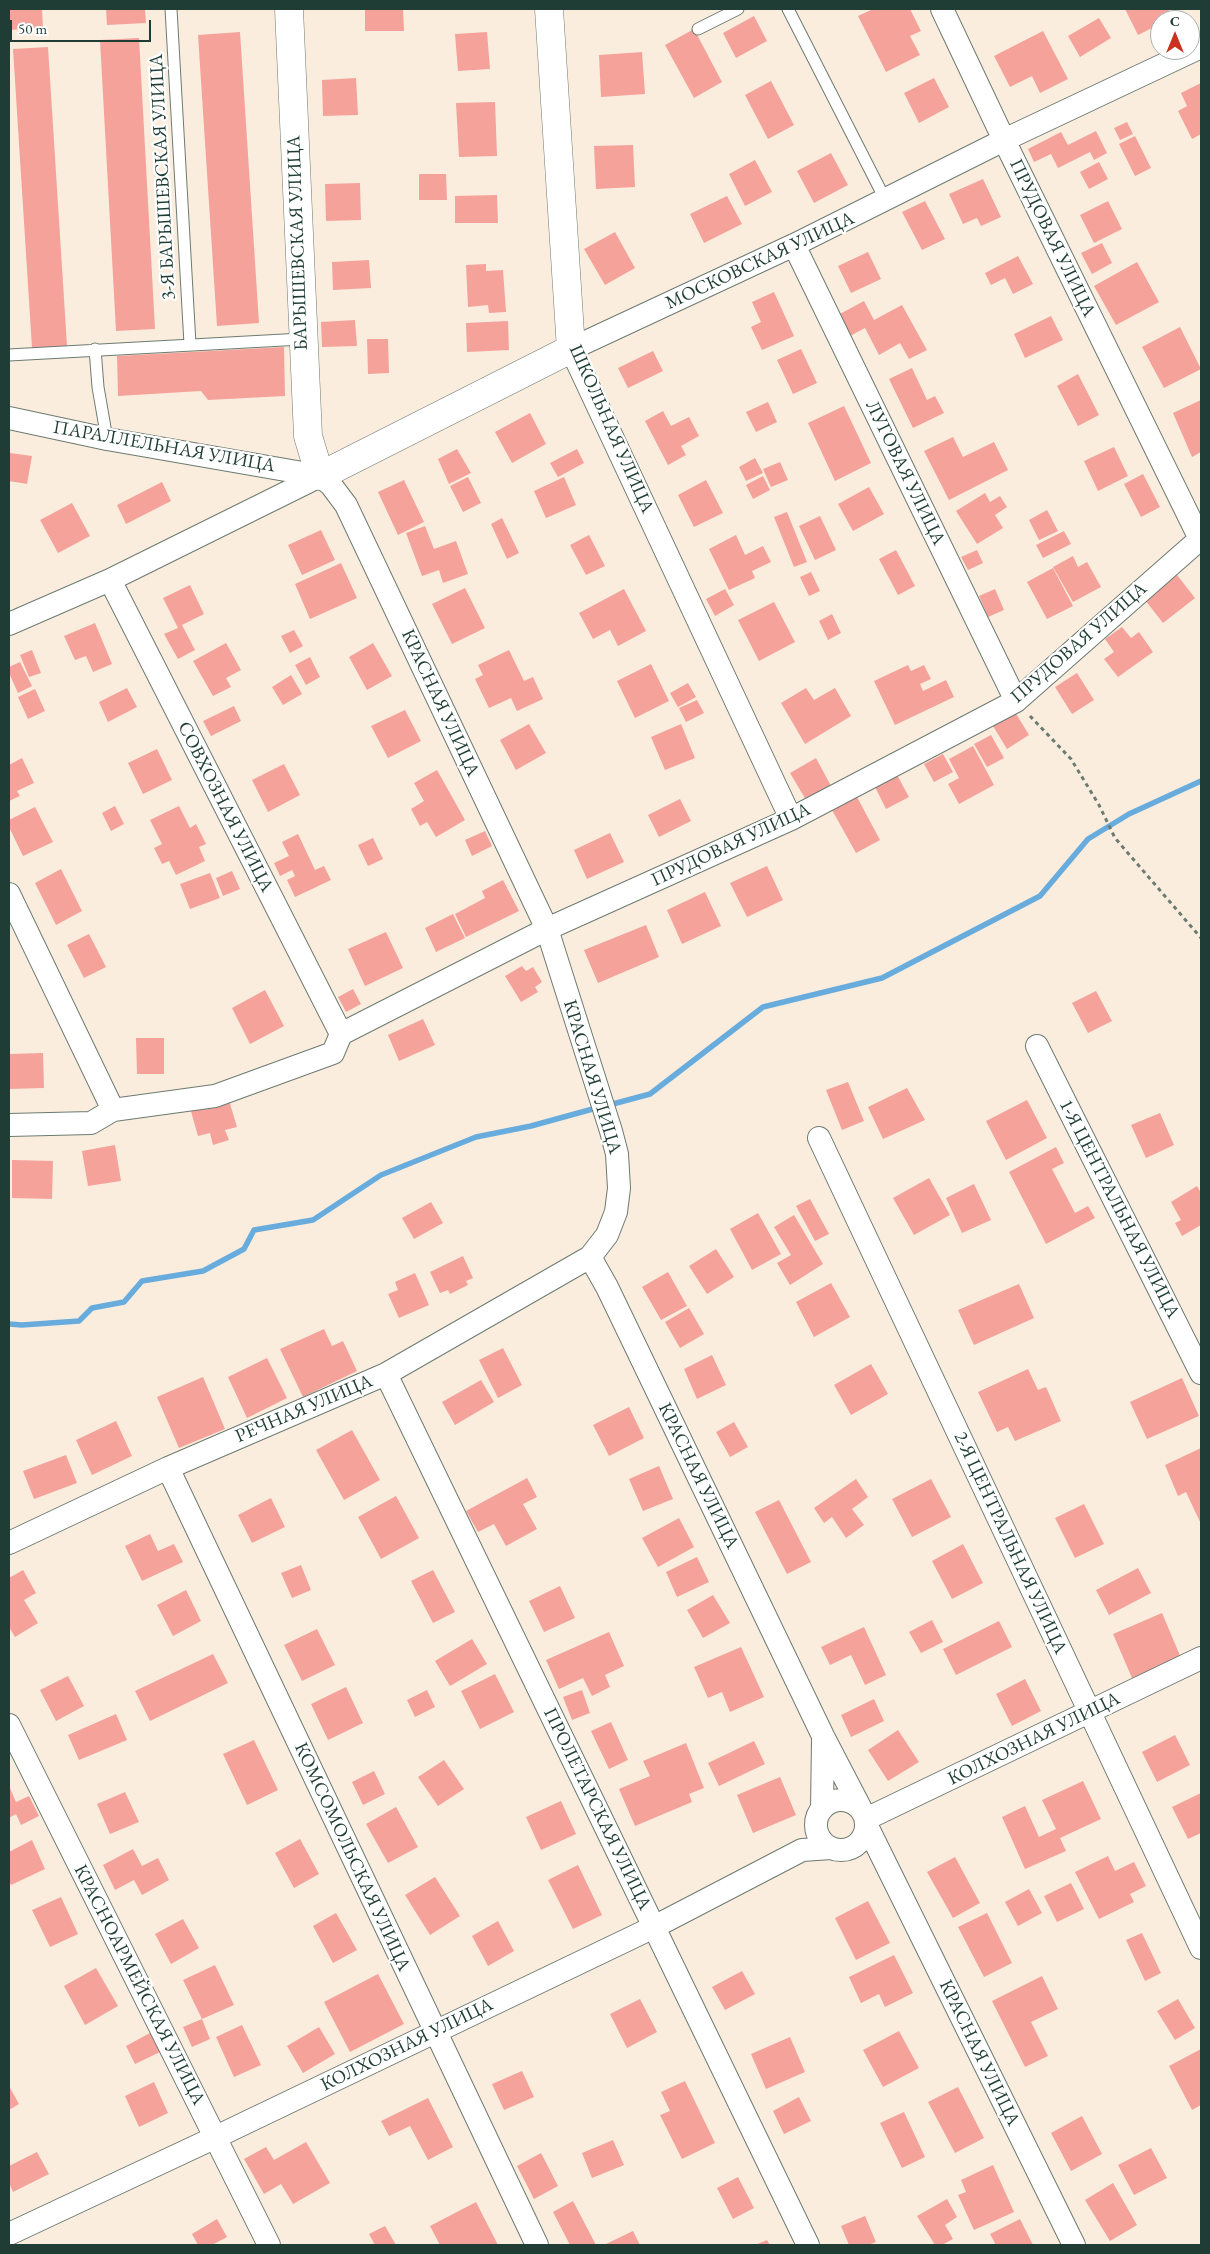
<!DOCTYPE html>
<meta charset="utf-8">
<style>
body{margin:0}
#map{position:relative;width:1210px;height:2254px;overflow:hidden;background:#faedde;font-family:"EB Garamond",serif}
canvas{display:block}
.frame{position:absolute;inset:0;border:10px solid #1f3d34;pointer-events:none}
.north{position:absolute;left:1150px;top:10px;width:50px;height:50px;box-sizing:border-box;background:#fff;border:1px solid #a5b1ae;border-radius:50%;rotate:0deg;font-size:14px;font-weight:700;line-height:20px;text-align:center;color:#1f3d34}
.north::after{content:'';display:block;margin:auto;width:18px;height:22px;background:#c8321e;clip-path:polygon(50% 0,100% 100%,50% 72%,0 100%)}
.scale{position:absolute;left:10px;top:20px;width:141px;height:22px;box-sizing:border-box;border:2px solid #1f3d34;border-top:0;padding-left:6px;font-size:15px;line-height:18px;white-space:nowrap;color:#1f3d34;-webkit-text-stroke:4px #fff;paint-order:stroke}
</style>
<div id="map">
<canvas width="1210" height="2254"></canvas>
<div class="frame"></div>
<div class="north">С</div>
<div class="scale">50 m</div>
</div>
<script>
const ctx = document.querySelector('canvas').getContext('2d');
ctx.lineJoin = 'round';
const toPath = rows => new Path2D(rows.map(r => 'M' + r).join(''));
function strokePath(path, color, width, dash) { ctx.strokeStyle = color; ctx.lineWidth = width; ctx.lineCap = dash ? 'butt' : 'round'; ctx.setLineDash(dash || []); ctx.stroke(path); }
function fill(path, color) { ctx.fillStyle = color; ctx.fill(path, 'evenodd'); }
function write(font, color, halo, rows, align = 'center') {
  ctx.font = font + ' "EB Garamond",serif'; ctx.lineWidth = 4.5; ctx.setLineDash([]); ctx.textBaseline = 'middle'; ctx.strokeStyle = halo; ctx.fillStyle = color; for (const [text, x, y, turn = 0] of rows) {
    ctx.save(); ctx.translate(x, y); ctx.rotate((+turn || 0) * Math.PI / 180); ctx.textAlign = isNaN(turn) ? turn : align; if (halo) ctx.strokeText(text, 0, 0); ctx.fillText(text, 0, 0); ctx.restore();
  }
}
const stream = toPath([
 [609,1105,650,1094,763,1007,882,978,1040,896,1088,839,1129,814,1201,781],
 [9,1324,22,1325,79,1321,92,1308,124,1302,142,1281,203,1271,244,1249,254,1230,313,1220,381,1175,476,1137,531,1126,600,1107]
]);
const building = toPath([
 [9,9,42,9,43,28,9,30],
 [106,9,145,9,146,23,107,25],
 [365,9,403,9,404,31,365,31],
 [873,9,910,9,921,31,910,36,920,55,886,72,858,16],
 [1125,9,1168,9,1172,18,1160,20,1160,24,1138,35],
 [754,16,767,41,736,58,723,33],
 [1099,18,1111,38,1080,57,1068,36],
 [694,29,722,82,694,98,665,45],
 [1043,31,1068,79,1040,93,1032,76,1010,87,994,56],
 [240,32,259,323,217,326,198,35],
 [487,32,490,69,458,71,455,34],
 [139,38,155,329,116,331,100,40],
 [48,47,67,346,32,348,13,49],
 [642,52,645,94,601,97,599,55],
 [356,78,358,115,323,116,322,80],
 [934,78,949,107,919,123,904,93],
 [771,81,794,125,768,139,745,95],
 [1201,83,1201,134,1192,139,1178,111,1187,106,1181,93],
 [495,102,497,156,459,157,456,103],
 [1127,122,1133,134,1120,140,1114,128],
 [1096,131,1107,153,1094,160,1090,152,1058,168,1051,154,1034,162,1028,149,1061,132,1068,145],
 [1135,136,1151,168,1135,176,1119,144],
 [633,145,635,187,596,189,594,146],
 [831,153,848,185,814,203,797,171],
 [755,160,772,192,745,206,729,174],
 [1099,162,1108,179,1089,189,1080,172],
 [419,174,446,174,447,200,419,200],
 [983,179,1001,217,981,226,977,218,963,224,949,194],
 [360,183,361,220,326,221,325,184],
 [497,195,498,223,455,223,455,196],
 [727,196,742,224,704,243,690,214],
 [925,201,945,239,922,250,902,212],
 [1108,201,1122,229,1094,243,1080,215],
 [615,232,635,268,605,285,584,249],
 [1102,243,1112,263,1092,274,1081,253],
 [868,252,881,279,851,293,838,266],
 [1018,256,1033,284,1013,294,1005,278,991,285,985,273],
 [369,260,371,288,333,290,332,262],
 [1137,262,1159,302,1116,325,1094,286],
 [486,264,486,271,503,270,506,312,489,313,488,305,468,307,466,265],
 [774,292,794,336,762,350,751,327,761,322,752,302],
 [864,301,874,320,902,305,927,350,909,359,900,343,879,355,865,328,850,336,838,315],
 [1051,316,1063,340,1025,358,1014,334],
 [355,320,357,346,322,347,321,322],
 [508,321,509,350,467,352,466,323],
 [1180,327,1201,369,1164,388,1142,347],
 [367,339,388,339,389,373,368,374],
 [284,347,285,396,208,400,201,391,118,396,117,356],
 [801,349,817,383,793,394,777,360],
 [653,351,663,371,628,388,618,368],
 [912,368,927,400,935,396,944,413,913,428,889,379],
 [1078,374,1099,415,1078,426,1057,386],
 [1201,400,1201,452,1192,457,1173,413],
 [768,402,777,422,756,432,746,412],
 [844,406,871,463,835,481,808,423],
 [663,411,671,426,689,417,699,436,681,446,686,455,668,465,645,421],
 [530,413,546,444,512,463,495,432],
 [953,437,963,457,994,442,1008,470,949,500,924,451],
 [1114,447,1128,476,1098,491,1084,461],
 [457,449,471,473,449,484,438,459],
 [577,449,584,463,558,477,550,463],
 [10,453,32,456,27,484,9,481],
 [755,458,763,473,746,481,739,467],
 [780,462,788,480,771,487,763,469],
 [1143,474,1160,507,1141,517,1124,484],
 [763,476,770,490,753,499,746,485],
 [468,477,481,503,463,512,450,486],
 [564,477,576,505,546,518,534,491],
 [404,480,424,522,398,535,378,492],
 [706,480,723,513,694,527,678,495],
 [162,482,171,501,126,524,117,505],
 [869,487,884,514,853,531,838,504],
 [985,493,990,502,1000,496,1007,507,995,515,1003,528,977,544,956,511],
 [72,503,90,536,58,553,40,520],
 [1047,510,1058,531,1039,540,1029,520],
 [787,512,807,562,794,567,774,517],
 [820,516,836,550,815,560,799,526],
 [502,518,519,553,507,559,491,524],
 [425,526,434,549,456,541,468,574,443,583,439,570,422,576,406,533],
 [321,530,335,560,302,575,288,545],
 [1064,531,1071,544,1043,558,1036,545],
 [589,535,605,566,586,575,570,545],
 [736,535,745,555,763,546,771,562,752,571,755,578,729,590,709,549],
 [896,550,915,586,898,595,879,559],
 [977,550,983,563,968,570,961,557],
 [1073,556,1078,567,1087,562,1101,587,1073,602,1053,567],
 [341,563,357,598,310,619,295,584],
 [1053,568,1073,606,1047,619,1027,582],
 [811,572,820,591,809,596,800,577],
 [1177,575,1195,598,1163,623,1145,600],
 [190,585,204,614,182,625,195,650,178,659,164,634,178,628,163,598],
 [465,588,485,628,452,644,432,604],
 [624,589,646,631,618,646,610,630,593,639,579,613],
 [725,589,734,605,715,616,706,599],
 [995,589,1004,610,988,617,979,596],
 [774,602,795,642,759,661,738,620],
 [832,614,841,633,828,640,819,621],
 [95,623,112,664,93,672,86,656,75,660,64,636],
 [1122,627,1131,638,1139,632,1153,652,1118,677,1104,659,1114,652,1105,639],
 [294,630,303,646,290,653,281,636],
 [226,643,241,670,226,678,231,687,213,696,193,661],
 [373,643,392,676,367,690,349,657],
 [32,650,41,673,29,677,20,655],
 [509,650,524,681,533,677,543,699,517,711,511,698,489,708,475,679,483,675,478,665],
 [310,657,320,677,306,685,295,665],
 [20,662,32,686,18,693,9,673,9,667],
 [651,664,669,701,635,718,617,681],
 [908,665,911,671,924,665,931,679,920,684,923,691,946,680,954,697,895,725,874,681],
 [1077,673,1094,700,1072,714,1055,687],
 [291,675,302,694,283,705,272,687],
 [688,683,696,697,678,707,670,693],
 [127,688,137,707,108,722,99,702],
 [806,688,814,700,835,688,851,716,805,744,781,703],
 [35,689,45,711,28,719,18,697],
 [697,700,704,713,686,722,679,708],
 [234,706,241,721,211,736,203,721],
 [405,710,421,741,388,758,371,726],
 [1015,712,1029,735,1007,749,993,726],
 [529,724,546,753,516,770,500,740],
 [681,724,695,758,665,770,651,737],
 [991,735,1004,758,987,767,974,744],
 [973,746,994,785,959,804,948,784,959,778,949,759],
 [157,749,172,780,143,794,128,763],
 [943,754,953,772,934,782,924,764],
 [22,758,34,783,17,791,20,796,9,801,9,765],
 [816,758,831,786,806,800,790,773],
 [284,764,300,795,268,812,252,780],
 [437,770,465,820,436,837,427,822,420,826,411,809,424,801,414,783],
 [897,775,909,797,886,809,875,787],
 [857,797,880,840,856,853,832,810],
 [680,799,691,821,659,837,648,815],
 [115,806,124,824,111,831,102,813],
 [179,806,190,828,196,824,206,844,199,847,205,861,176,875,169,861,162,864,154,848,162,844,150,820],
 [35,807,53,842,23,856,9,827,9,820],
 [485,831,492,846,472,856,465,840],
 [610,833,624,862,587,879,574,850],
 [298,834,315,870,324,866,331,880,295,897,287,880,295,876,292,870,280,876,274,863,289,856,282,842],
 [373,838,383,859,368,866,358,845],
 [767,866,783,900,747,917,730,883],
 [61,869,82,911,56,925,35,883],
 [232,871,240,889,223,896,216,878],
 [210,873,220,898,190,909,180,884],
 [503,880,519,911,466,937,455,914,485,898,482,891],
 [705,892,721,926,682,944,667,910],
 [453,914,465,938,436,952,425,928],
 [646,925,659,957,598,983,584,950],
 [386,932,403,968,365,986,348,949],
 [89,934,106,967,84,978,67,945],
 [522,966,526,971,533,967,542,982,535,987,538,992,521,1002,505,976],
 [353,989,361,1004,346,1012,338,997],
 [265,990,284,1026,250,1044,232,1008],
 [1096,991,1112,1021,1088,1033,1072,1003],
 [423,1019,435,1045,399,1061,388,1035],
 [136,1038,164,1038,164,1074,137,1074],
 [43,1053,44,1088,9,1089,9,1054],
 [848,1082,864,1121,842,1130,826,1090],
 [907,1088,925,1120,883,1139,868,1107],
 [228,1097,237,1127,225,1130,229,1140,213,1145,210,1133,198,1136,190,1108],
 [1027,1100,1047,1138,1006,1160,986,1121],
 [1160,1113,1174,1145,1146,1158,1131,1125],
 [115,1145,121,1181,88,1186,82,1151],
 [1056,1147,1064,1163,1052,1169,1075,1213,1088,1206,1095,1218,1046,1244,1009,1172],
 [12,1160,53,1161,52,1199,12,1198],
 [929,1178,950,1215,914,1235,893,1198],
 [974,1184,991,1220,962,1233,946,1198],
 [1197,1186,1201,1193,1201,1225,1182,1236,1175,1223,1181,1220,1171,1202],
 [810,1199,829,1234,815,1241,796,1206],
 [431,1202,443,1223,414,1239,402,1218],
 [758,1213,781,1254,752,1270,730,1229],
 [794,1215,823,1264,790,1285,777,1263,791,1255,774,1227],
 [716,1249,734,1277,707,1294,689,1266],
 [463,1256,473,1278,466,1281,468,1285,450,1294,448,1290,440,1293,430,1272],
 [668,1272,687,1306,661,1320,642,1287],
 [415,1273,429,1305,399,1318,388,1294,398,1290,395,1282],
 [831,1283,850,1317,814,1337,796,1302],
 [1019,1284,1034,1318,974,1345,958,1310],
 [689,1308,704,1334,680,1348,665,1322],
 [324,1329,332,1346,343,1341,357,1371,303,1397,280,1349],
 [503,1348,522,1385,498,1398,479,1360],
 [712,1355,726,1385,697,1399,684,1369],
 [267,1358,287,1398,247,1418,228,1377],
 [871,1364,888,1394,851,1415,834,1385],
 [1028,1369,1038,1390,1046,1387,1061,1421,1015,1441,1008,1427,997,1432,978,1392],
 [203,1377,225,1429,179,1448,157,1397],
 [1182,1378,1199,1416,1147,1439,1130,1402],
 [481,1380,494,1402,455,1425,442,1402],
 [629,1407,644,1438,609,1456,593,1425],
 [116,1421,132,1456,92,1475,76,1440],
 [734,1422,748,1447,730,1457,716,1432],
 [352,1430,380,1480,344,1500,316,1450],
 [1201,1448,1201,1524,1186,1492,1178,1496,1165,1465],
 [66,1455,77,1483,34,1499,23,1471],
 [659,1466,673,1499,643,1511,629,1479],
 [527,1478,537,1497,523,1504,537,1529,506,1546,494,1524,478,1532,466,1511],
 [856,1479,868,1497,852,1509,864,1525,846,1538,832,1517,824,1523,814,1508],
 [931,1479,951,1517,912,1537,892,1499],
 [396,1496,419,1538,381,1559,358,1517],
 [271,1498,285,1527,252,1543,238,1515],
 [779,1500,811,1562,787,1574,755,1512],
 [1084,1504,1104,1544,1075,1558,1055,1518],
 [679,1518,694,1547,658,1567,642,1538],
 [150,1534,158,1551,174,1544,183,1562,142,1581,125,1546],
 [963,1544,983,1583,952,1599,932,1561],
 [697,1557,709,1582,677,1597,666,1572],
 [301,1565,311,1590,292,1598,281,1573],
 [1138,1568,1151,1593,1109,1615,1096,1590],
 [23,1570,36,1593,24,1600,38,1623,15,1637,9,1627,9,1578],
 [433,1570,455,1612,433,1623,411,1581],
 [560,1586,575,1618,544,1632,529,1601],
 [186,1590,201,1621,173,1636,157,1605],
 [713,1595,730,1623,703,1638,687,1610],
 [1162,1613,1181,1658,1132,1678,1113,1634],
 [932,1620,943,1642,921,1653,909,1632],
 [999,1621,1012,1647,956,1675,943,1649],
 [864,1627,886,1675,865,1685,851,1655,830,1665,821,1647],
 [317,1629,335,1665,302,1681,284,1645],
 [609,1632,624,1666,605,1675,610,1687,592,1696,583,1678,559,1689,546,1660],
 [472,1639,487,1664,450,1686,435,1661],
 [741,1647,764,1697,730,1712,722,1692,708,1698,694,1667],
 [213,1654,228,1683,150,1721,135,1691],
 [495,1674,514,1712,480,1729,461,1691],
 [68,1676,84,1706,56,1721,40,1690],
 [1025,1679,1041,1711,1012,1726,996,1694],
 [346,1687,363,1723,328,1740,311,1704],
 [427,1690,435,1707,415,1717,407,1700],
 [582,1690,590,1713,572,1720,563,1697],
 [874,1699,884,1721,851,1737,841,1715],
 [116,1714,127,1740,79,1760,68,1735],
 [611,1722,628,1760,609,1769,591,1731],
 [898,1730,919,1762,888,1781,868,1750],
 [1175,1735,1190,1765,1157,1782,1142,1752],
 [254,1740,278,1790,247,1805,223,1754],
 [754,1741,765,1764,719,1786,708,1763],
 [686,1743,704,1788,689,1794,692,1802,635,1826,619,1789,650,1776,643,1761],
 [444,1760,464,1789,438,1806,418,1777],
 [374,1771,385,1794,363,1805,352,1782],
 [780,1777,796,1815,753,1833,737,1795],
 [1083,1781,1101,1819,1060,1838,1066,1851,1025,1869,1002,1817,1025,1806,1039,1837,1056,1829,1042,1800],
 [9,1786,16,1802,29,1796,39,1816,21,1825,16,1814,9,1818],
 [125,1792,139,1822,110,1834,97,1804],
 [1201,1793,1201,1833,1188,1839,1172,1807],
 [561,1801,576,1834,541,1850,526,1817],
 [396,1807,418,1847,388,1863,366,1824],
 [300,1839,319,1874,294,1888,275,1853],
 [32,1840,45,1869,11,1885,9,1881,9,1852],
 [133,1849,142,1866,158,1858,169,1880,142,1895,134,1880,115,1890,103,1865],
 [1108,1856,1115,1871,1134,1862,1146,1886,1130,1894,1134,1902,1099,1919,1075,1872],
 [955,1857,980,1903,953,1918,927,1872],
 [578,1865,602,1915,573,1929,548,1880],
 [435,1877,460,1916,430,1935,405,1895],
 [1071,1883,1084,1909,1057,1922,1044,1896],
 [1029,1889,1042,1913,1018,1926,1005,1902],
 [61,1897,78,1934,50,1947,32,1910],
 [868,1901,890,1943,856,1960,835,1918],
 [336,1913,357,1950,333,1963,313,1926],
 [987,1913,1012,1963,984,1977,958,1927],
 [183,1919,199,1948,171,1964,155,1934],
 [498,1921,514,1951,488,1966,472,1936],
 [1142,1933,1161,1973,1145,1981,1126,1940],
 [894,1955,913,1993,885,2007,879,1994,861,2003,849,1977],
 [215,1965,234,2005,202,2019,183,1980],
 [96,1968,118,2006,85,2025,64,1986],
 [742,1971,755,1994,725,2010,712,1987],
 [378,1974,404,2024,350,2052,324,2002],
 [1042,1976,1058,2009,1031,2022,1048,2056,1025,2067,992,2001],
 [640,1999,657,2032,627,2048,610,2014],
 [1178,1999,1195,2028,1175,2040,1157,2011],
 [202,2019,210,2039,192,2047,183,2027],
 [242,2025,261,2065,234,2077,216,2037],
 [319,2027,335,2054,303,2073,287,2046],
 [899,2031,919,2068,883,2087,863,2050],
 [150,2033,160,2052,135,2064,126,2046],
 [790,2037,805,2072,766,2089,751,2054],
 [1201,2049,1201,2105,1192,2110,1169,2066],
 [522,2071,534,2097,504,2110,492,2084],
 [685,2081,715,2143,682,2159,660,2115,670,2111,661,2092],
 [154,2082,168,2113,139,2127,125,2096],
 [9,2086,19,2104,9,2110],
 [958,2087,984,2138,955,2153,928,2102],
 [799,2097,811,2121,784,2134,773,2111],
 [428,2098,453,2147,428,2160,410,2126,389,2136,381,2121],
 [904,2112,925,2157,902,2168,880,2123],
 [1082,2116,1102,2154,1071,2171,1051,2133],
 [613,2140,624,2165,592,2178,582,2153],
 [306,2142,330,2183,293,2204,281,2184,264,2194,244,2159,266,2147,274,2160],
 [1151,2148,1167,2178,1134,2195,1118,2165],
 [37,2152,49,2174,13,2192,9,2183,9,2166],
 [541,2153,558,2186,534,2199,517,2166],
 [993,2165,1014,2212,974,2230,958,2195,966,2192,961,2180],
 [738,2177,754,2208,733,2219,717,2188],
 [1113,2183,1137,2225,1110,2241,1085,2200],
 [947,2199,957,2217,945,2225,953,2239,942,2245,935,2245,917,2216],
 [573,2201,596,2245,570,2245,553,2212],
 [476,2202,498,2245,440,2245,430,2226],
 [865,2216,876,2242,868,2245,849,2245,841,2226],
 [217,2219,227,2237,212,2245,198,2245,192,2234],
 [1020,2219,1033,2245,996,2245,990,2234],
 [385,2226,396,2245,375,2245,369,2234],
 [633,2231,640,2245,604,2245],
 [767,2240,770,2245,755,2245]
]);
const path = toPath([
 [1030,716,1071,759,1099,805,1115,838,1201,938]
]);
const service = toPath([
 [171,9,190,344],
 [788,9,886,201],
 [698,29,738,9],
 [95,349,98,387,107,439],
 [9,355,302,339]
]);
const minor = toPath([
 [794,245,1016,701],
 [9,418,107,439,320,476,331,485,346,505,547,929,611,1131,617,1154,619,1188,616,1212,607,1235,590,1257,386,1374,168,1468,9,1543],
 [110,580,341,1034],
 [9,624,110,580,320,476],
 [791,819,571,349,794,245,1004,140,1201,47],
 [9,894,113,1110],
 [341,1034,547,929,791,819,1016,701,1200,539,1004,140,942,9],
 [1037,1046,1201,1373],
 [9,1125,91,1123,113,1110,215,1096,333,1053,341,1034],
 [819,1138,1201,1948],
 [590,1257,607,1287,823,1736,862,1811],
 [386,1374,808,2245],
 [168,1468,537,2245],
 [9,1725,269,2245],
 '816 1825a25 25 0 1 1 50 0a25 25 0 1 1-50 0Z',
 [822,1809,823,1740],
 [866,1819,1201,1658],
 [866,1824,1074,2245],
 [9,2234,216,2137,654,1927,802,1850,831,1848]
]);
const tertiary = toPath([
 [289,9,308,436,320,476,571,349,549,9]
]);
const streetNames = [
 ["3-Я БАРЫШЕВСКАЯ УЛИЦА",163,177,-93],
 ["ПРУДОВАЯ УЛИЦА",1052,238,64],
 ["БАРЫШЕВСКАЯ УЛИЦА",298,243,-92],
 ["МОСКОВСКАЯ УЛИЦА",760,261,-25],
 ["ШКОЛЬНАЯ УЛИЦА",611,429,66],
 ["ПАРАЛЛЕЛЬНАЯ УЛИЦА",164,447,10],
 ["ЛУГОВАЯ УЛИЦА",905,473,64],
 ["ПРУДОВАЯ УЛИЦА",1079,643,-41],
 ["КРАСНАЯ УЛИЦА",440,703,65],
 ["СОВХОЗНАЯ УЛИЦА",225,807,63],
 ["ПРУДОВАЯ УЛИЦА",731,845,-25],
 ["КРАСНАЯ УЛИЦА",592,1077,73],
 ["1-Я ЦЕНТРАЛЬНАЯ УЛИЦА",1119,1209,63],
 ["РЕЧНАЯ УЛИЦА",304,1409,-23],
 ["КРАСНАЯ УЛИЦА",698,1476,64],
 ["2-Я ЦЕНТРАЛЬНАЯ УЛИЦА",1010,1543,65],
 ["КОЛХОЗНАЯ УЛИЦА",1034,1739,-26],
 ["ПРОЛЕТАРСКАЯ УЛИЦА",597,1809,64],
 ["КОМСОМОЛЬСКАЯ УЛИЦА",352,1857,65],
 ["КРАСНОАРМЕЙСКАЯ УЛИЦА",139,1985,63],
 ["КОЛХОЗНАЯ УЛИЦА",407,2045,-26],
 ["КРАСНАЯ УЛИЦА",979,2053,64]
];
strokePath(stream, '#68acdd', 5.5);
fill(building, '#f5a29b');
strokePath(service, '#6c7b70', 13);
strokePath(minor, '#6c7b70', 24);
strokePath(tertiary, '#6c7b70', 29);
strokePath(path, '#6c7b70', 3, [4, 4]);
strokePath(service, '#fff', 11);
strokePath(minor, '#fff', 22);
strokePath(tertiary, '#fff', 28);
write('19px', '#1f3d34', '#fff', streetNames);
</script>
